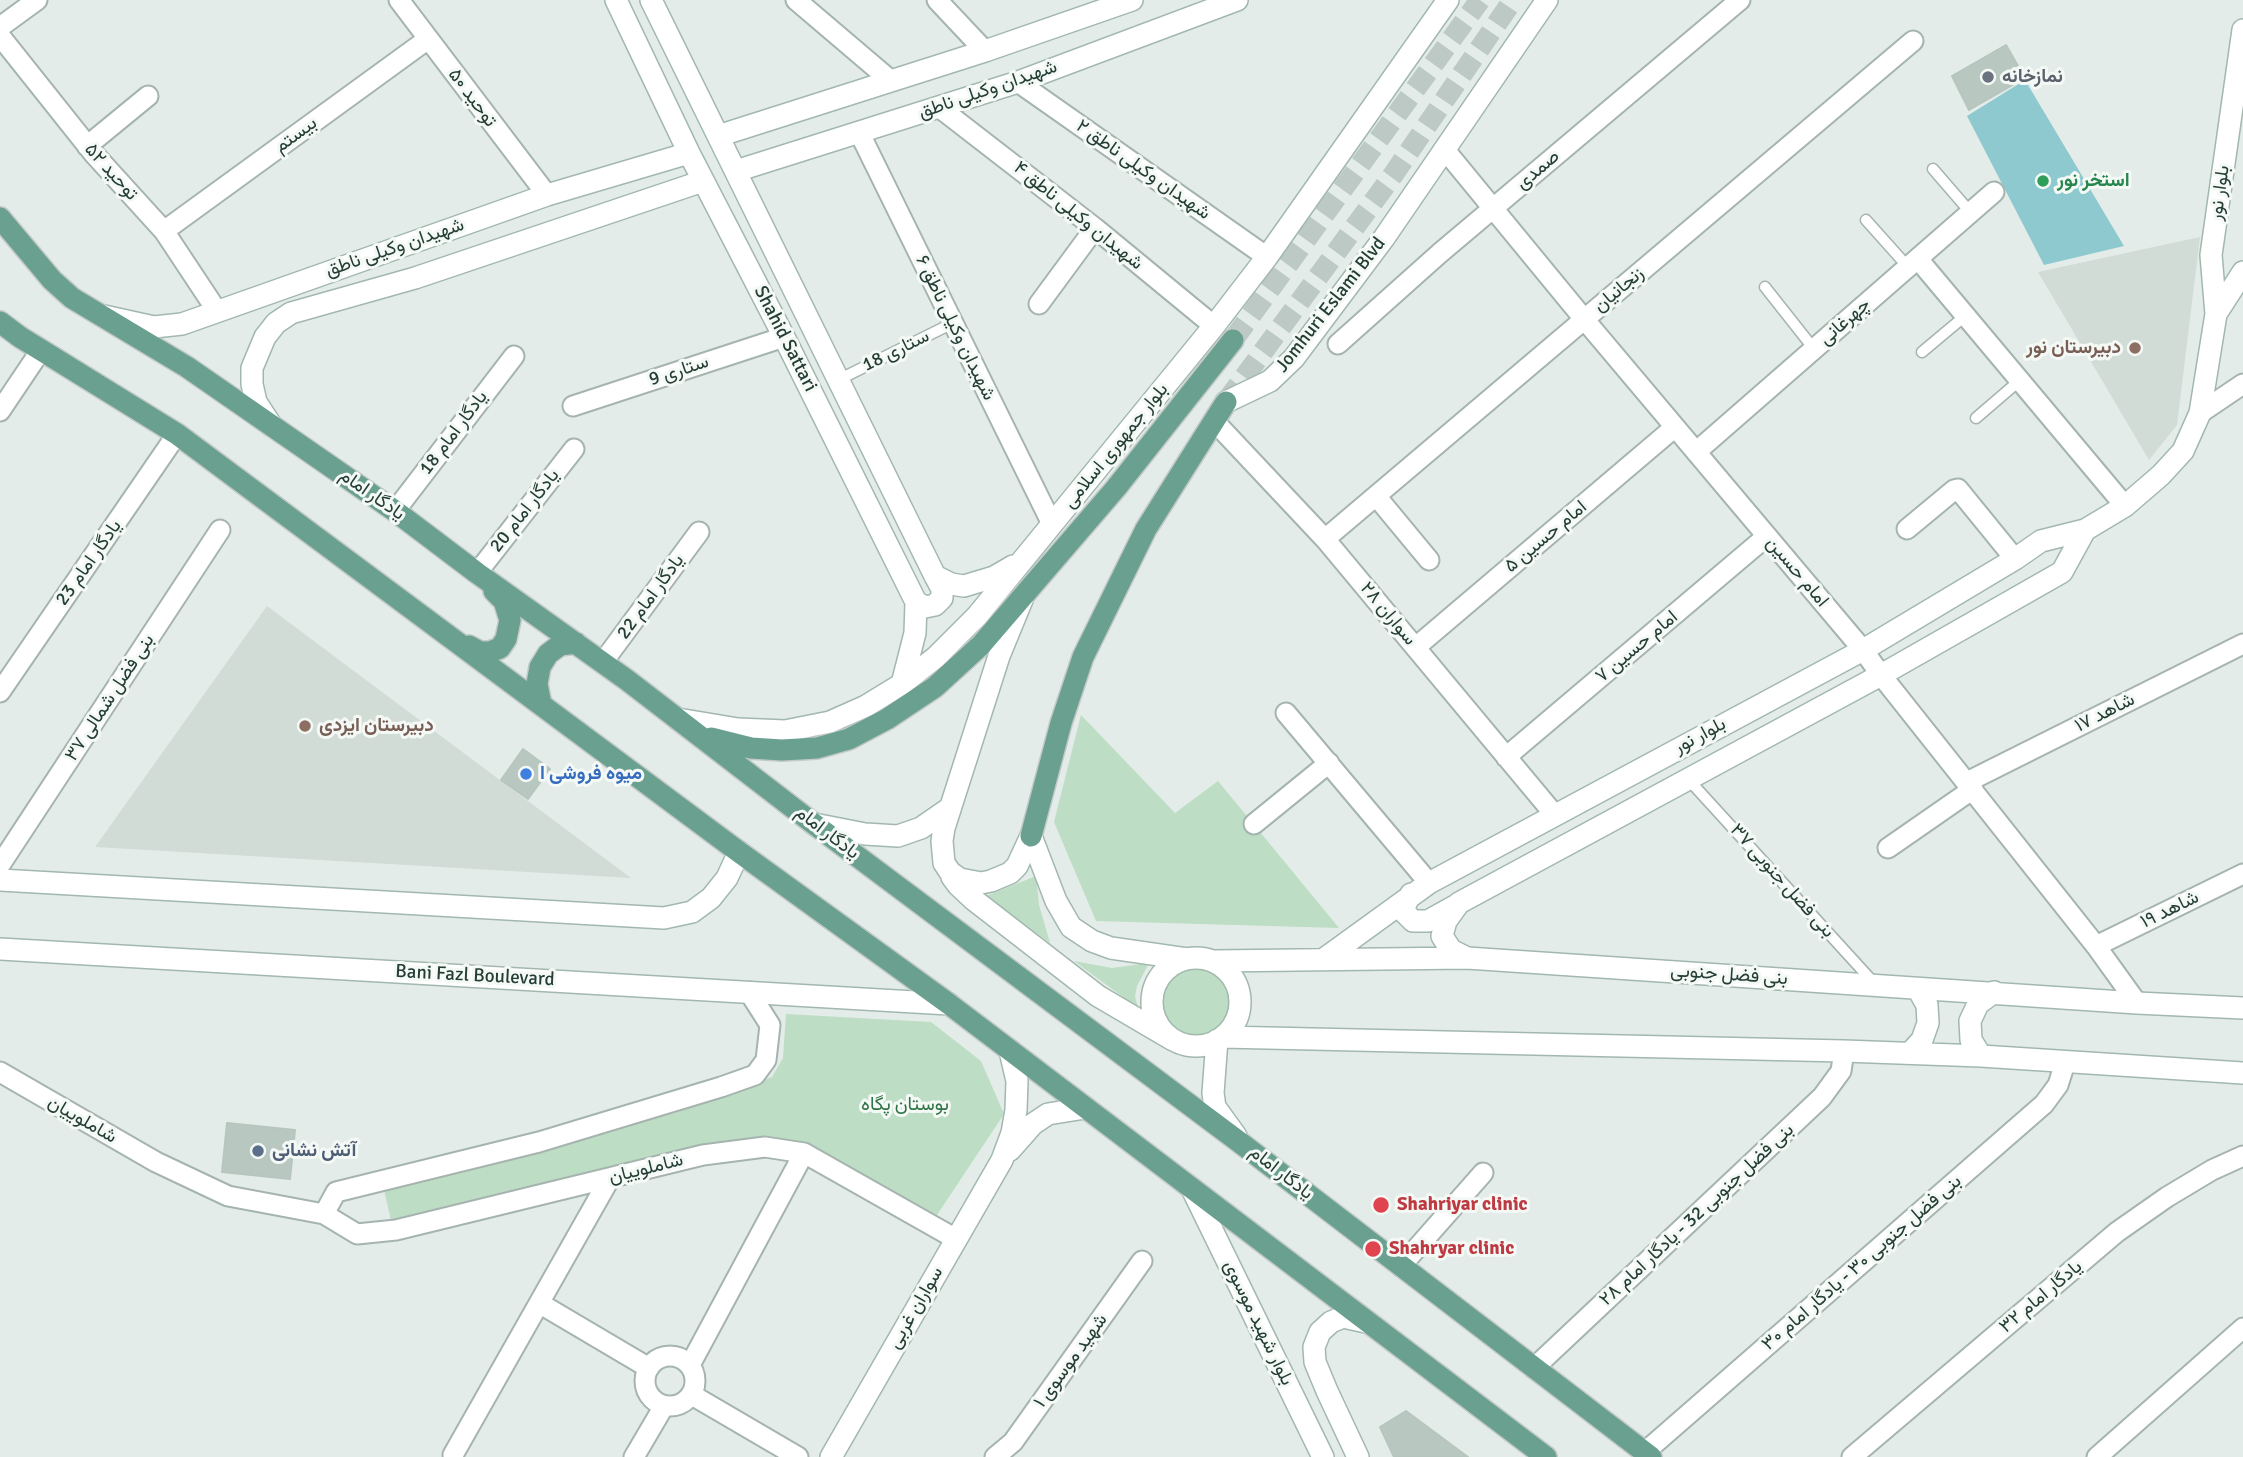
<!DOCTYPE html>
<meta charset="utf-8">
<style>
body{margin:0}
canvas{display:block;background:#e3ece8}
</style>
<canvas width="2243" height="1457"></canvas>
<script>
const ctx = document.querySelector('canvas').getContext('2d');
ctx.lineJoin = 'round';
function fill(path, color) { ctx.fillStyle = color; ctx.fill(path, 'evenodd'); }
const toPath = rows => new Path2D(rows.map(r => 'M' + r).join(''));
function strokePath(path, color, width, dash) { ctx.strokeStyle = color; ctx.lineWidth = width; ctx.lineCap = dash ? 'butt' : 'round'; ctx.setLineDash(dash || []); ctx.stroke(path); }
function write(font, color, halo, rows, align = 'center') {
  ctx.font = font + ' Signika,Vazirmatn,sans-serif'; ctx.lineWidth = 6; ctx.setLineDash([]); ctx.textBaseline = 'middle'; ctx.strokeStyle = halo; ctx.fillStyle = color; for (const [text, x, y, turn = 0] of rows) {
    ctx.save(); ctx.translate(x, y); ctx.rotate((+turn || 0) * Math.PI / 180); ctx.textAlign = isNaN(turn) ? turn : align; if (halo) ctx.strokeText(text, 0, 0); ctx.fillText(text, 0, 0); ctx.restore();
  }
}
const built = toPath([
 [2200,237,2177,425,2149,460,2038,272],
 [267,606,631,878,95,847]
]);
const green = toPath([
 [1081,715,1175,813,1218,781,1339,928,1096,921,1054,822],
 [1036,876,1039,905,1050,943,986,896],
 [1074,961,1112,968,1149,963,1137,986,1135,996,1138,1008],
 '1160 1001a36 36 0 1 1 72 0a36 36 0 1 1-72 0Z',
 [786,1014,931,1022,981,1061,1004,1114,937,1215,804,1143,766,1137,671,1151,391,1220,384,1190,675,1113,772,1077,783,1058]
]);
const water = toPath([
 [2025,80,2124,246,2044,265,1967,116]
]);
const building = toPath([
 [2006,45,2025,78,1969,110,1952,76,2006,45],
 [523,749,550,769,528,799,501,780,523,749],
 [227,1123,295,1130,290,1179,222,1172,227,1123],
 [1406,1411,1468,1457,1394,1457,1380,1427,1406,1411]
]);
const primaryTunnel = toPath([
 [1233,340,1480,0],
 [1226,402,1393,175,1513,0]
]);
const lane = toPath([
 [1933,169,1971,213],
 [1866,220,1908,267],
 [1765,287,1814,349],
 [1922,352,1965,316],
 [840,379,953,323],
 [1976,418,2019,381],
 [1688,779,1874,983]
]);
const street = toPath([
 [399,0,547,195],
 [796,0,890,80],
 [937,0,985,51],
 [0,27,37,0],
 [0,36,94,154,164,231,217,311],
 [1018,82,1267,257],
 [940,108,1095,228,1214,326],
 [859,132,1052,524],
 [87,146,148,96],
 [1445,150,1584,319,1863,650,1881,675,2096,946,2137,1003],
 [164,231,428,39],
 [1918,259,2125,506],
 [1039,304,1095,228],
 [1338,344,1440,253,1740,0],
 [573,406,784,337],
 [0,411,41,350],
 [2200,413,2243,384],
 [1214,421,1325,539,1554,814],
 [1696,452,1994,192],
 [1376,496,1429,560],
 [395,511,514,356],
 [1907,529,1954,490,1958,489,2015,559],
 [1325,539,1913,41],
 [477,573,574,449],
 [1416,647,1675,427],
 [603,662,699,532],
 [0,692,177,434],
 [1286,713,1429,883],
 [1506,757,1767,536],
 [1967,782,2243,644],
 [1254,824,1329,763],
 [1888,848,1973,789],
 [0,865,220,530],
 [2096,946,2243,874],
 [0,1072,156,1162,228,1196,324,1214,357,1234,396,1230,703,1155,765,1147,804,1153,956,1239],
 [324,1214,336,1192,539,1142,721,1087,755,1075,766,1060,770,1025,749,992],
 [1401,1266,1483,1173],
 [539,1303,649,1368],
 '645 1381a25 25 0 1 1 50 0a25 25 0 1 1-50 0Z',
 [690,1365,804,1153],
 [1534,1368,1822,1097,1841,1071,1844,1051],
 [692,1395,798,1457],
 [1645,1452,2044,1104,2058,1085,2065,1063],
 [453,1455,610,1178],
 [634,1457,664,1406],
 [995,1457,1013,1442,1142,1261],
 [1852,1457,2117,1232,2167,1197,2212,1170,2243,1156],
 [2097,1457,2243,1328]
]);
const secondary = toPath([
 [616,0,689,153,784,337,916,602,915,633,902,684],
 [651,0,935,576,951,584,964,586,994,577,1013,566],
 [718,136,985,51,1132,0],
 [736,171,1018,82,1237,0],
 [2216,314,2243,272],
 [104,316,154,327,182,324,547,195,689,153],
 [1226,402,1270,381,1294,358,1384,238,1547,0],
 [271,425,256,402,252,384,252,368,265,337,276,323,291,313,415,278,703,181],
 [1022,600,999,656,944,828,942,841,944,863,950,872,960,879,981,883,991,881,1010,873,1017,866,1031,836],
 [916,602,925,607,935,605,942,598,942,589,935,576],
 [678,719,738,729,785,731,830,722,866,706,902,684,936,657,977,616,1214,326,1267,257,1448,0],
 [814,824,865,834,898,836,921,828,950,808],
 [1031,836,1056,901,1071,927,1092,941,1111,948,1187,959],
 [952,877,958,885,974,900,1098,996,1173,1040],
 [0,880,664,918,692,912,711,898,727,878,739,852],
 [1411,894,1405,905,1405,913,1413,921,1428,921,1455,906],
 [0,949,949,1004],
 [1467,958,1451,950,1442,936,1446,921,1459,903,1881,675,2062,572,2085,530],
 '1152 1002a44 44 0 1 1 88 0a44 44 0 1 1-88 0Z',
 [1324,959,1429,883,1863,650,2015,559,2041,541,2085,530,2125,506,2161,475,2183,451,2200,413,2216,314,2211,255,2243,30],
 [1214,961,1467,958,2137,1003,2243,1008],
 [1223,1037,1844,1051,1981,1056,2243,1073],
 [1217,1040,1213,1093,1215,1107,1236,1136],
 [1910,1053,1922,1040,1928,1023,1927,1005,1918,989],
 [1981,1056,1971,1040,1970,1021,1978,1004,1994,992],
 [1010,1150,1033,1124,1048,1114,1085,1108],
 [1192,1189,1323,1457],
 [831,1457,1002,1160,1012,1133,1016,1110,1017,1081,1010,1051],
 [1358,1457,1327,1391,1315,1362,1314,1347,1320,1332,1331,1322,1343,1317,1366,1322]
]);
const primary = toPath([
 [0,218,52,280,72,298,187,367,395,511,477,573,627,680,814,824,1242,1144,1651,1457],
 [0,322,20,337,177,434,739,852,949,1004,1546,1457],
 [469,646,480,652,490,652,500,648,506,639,510,620,504,601,494,591],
 [541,704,537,684,540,667,548,654,560,645,576,643],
 [711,738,751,748,782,750,817,748,849,739,887,719,935,687,981,645,1116,488,1233,340],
 [1031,836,1061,723,1083,657,1146,529,1226,402]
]);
const markers = [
 [1988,77,7,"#6b7280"],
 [2043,181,7,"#2e9e5b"],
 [2135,348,7,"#8d6e63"],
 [305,726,7,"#8d6e63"],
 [526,774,7,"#3f7fe0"],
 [258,1151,7,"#5c6f8a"],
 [1381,1205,9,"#e0444e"],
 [1373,1249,9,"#e0444e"]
];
const worshipNames = [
 ["نمازخانه",2002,77]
];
const streetNames = [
 ["شهیدان وکیلی ناطق",988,90,-19],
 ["توحید ۵۰",472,98,53],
 ["بیستم",296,135,-36],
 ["شهیدان وکیلی ناطق ٢",1143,170,35],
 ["صمدی",1538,170,-40],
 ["توحید ۵۲",111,172,48],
 ["بلوار نور",2220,193,-82],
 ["شهیدان وکیلی ناطق ۴",1078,216,39],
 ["شهیدان وکیلی ناطق",395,248,-19],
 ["زنجانیان",1619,290,-40],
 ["Jomhuri Eslami Blvd",1331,305,-52],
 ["چهرغانی",1845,322,-41],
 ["شهیدان وکیلی ناطق ۶",955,328,64],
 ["Shahid Sattari",785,339,63],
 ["ستاری 18",896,351,-26],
 ["ستاری 9",679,371,-18],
 ["یادگار امام 18",454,433,-53],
 ["بلوار جمهوری اسلامی",1116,446,-51],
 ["یادگار امام",372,495,35],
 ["یادگار امام 20",525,511,-52],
 ["امام حسین ۵",1546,537,-40],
 ["یادگار امام 23",89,563,-55],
 ["امام حسین",1797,572,50],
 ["یادگار امام 22",651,597,-54],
 ["سواران ۲۸",1388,614,50],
 ["امام حسین ۷",1637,647,-40],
 ["بنی فضل شمالی ۳۷",110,698,-57],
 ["شاهد ۱۷",2105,713,-27],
 ["بلوار نور",1700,736,-28],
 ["یادگار امام",827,833,37],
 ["بنی فضل جنوبی ۳۷",1782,881,48],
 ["شاهد ۱۹",2170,910,-26],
 ["بنی فضل جنوبی",1729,975,4],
 ["Bani Fazl Boulevard",475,976,3],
 ["شاملوییان",82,1120,30],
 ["شاملوییان",646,1169,-14],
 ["یادگار امام",1281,1173,38],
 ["بنی فضل جنوبی 32 - یادگار امام ۲۸",1697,1215,-43],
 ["بنی فضل جنوبی ۳۰ - یادگار امام ۳۰",1862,1263,-41],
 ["یادگار امام ۳۲",2041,1297,-40],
 ["سواران غربی",916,1308,-60],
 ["بلوار شهید موسوی",1258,1323,64],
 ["شهید موسوی ۱",1071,1361,-54]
];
const leisureNames = [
 ["استخر نور",2057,181]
];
const educationNames = [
 ["دبیرستان نور",2121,348],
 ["دبیرستان ایزدی",319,726,"left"]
];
const shopNames = [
 ["میوه فروشی ا",540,774]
];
const parkNames = [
 ["بوستان پگاه",905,1105]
];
const serviceNames = [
 ["آتش نشانی",272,1151]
];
const healthNames = [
 ["Shahriyar clinic",1397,1205],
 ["Shahryar clinic",1389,1249]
];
fill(built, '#d2dcd7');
fill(green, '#bdddc4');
fill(water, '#8ec9cf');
fill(building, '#b9c7c1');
strokePath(building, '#b6c6be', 2);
strokePath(primaryTunnel, '#bdc9c4', 21, [21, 10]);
strokePath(lane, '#a6b4af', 13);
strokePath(street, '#a6b4af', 23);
strokePath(secondary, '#a2b8af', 24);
strokePath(primary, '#c2c9c6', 24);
strokePath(lane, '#fff', 10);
strokePath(street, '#fff', 19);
strokePath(secondary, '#fff', 21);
strokePath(primary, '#6aa08f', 21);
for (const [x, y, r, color] of markers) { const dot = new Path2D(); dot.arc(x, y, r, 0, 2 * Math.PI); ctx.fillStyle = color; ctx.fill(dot); strokePath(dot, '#f4f9f6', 2.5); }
write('bold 19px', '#5b616d', '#f4f9f6', worshipNames, 'left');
write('19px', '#243d35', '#f4f9f6', streetNames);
write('bold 19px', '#27864d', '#f4f9f6', leisureNames, 'left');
write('bold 19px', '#785e54', '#f4f9f6', educationNames, 'right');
write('bold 19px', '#366cbe', '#f4f9f6', shopNames, 'left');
write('19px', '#2f7345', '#f4f9f6', parkNames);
write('bold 19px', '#4e5e75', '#f4f9f6', serviceNames, 'left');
write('bold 19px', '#be3a42', '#f4f9f6', healthNames, 'left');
</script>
